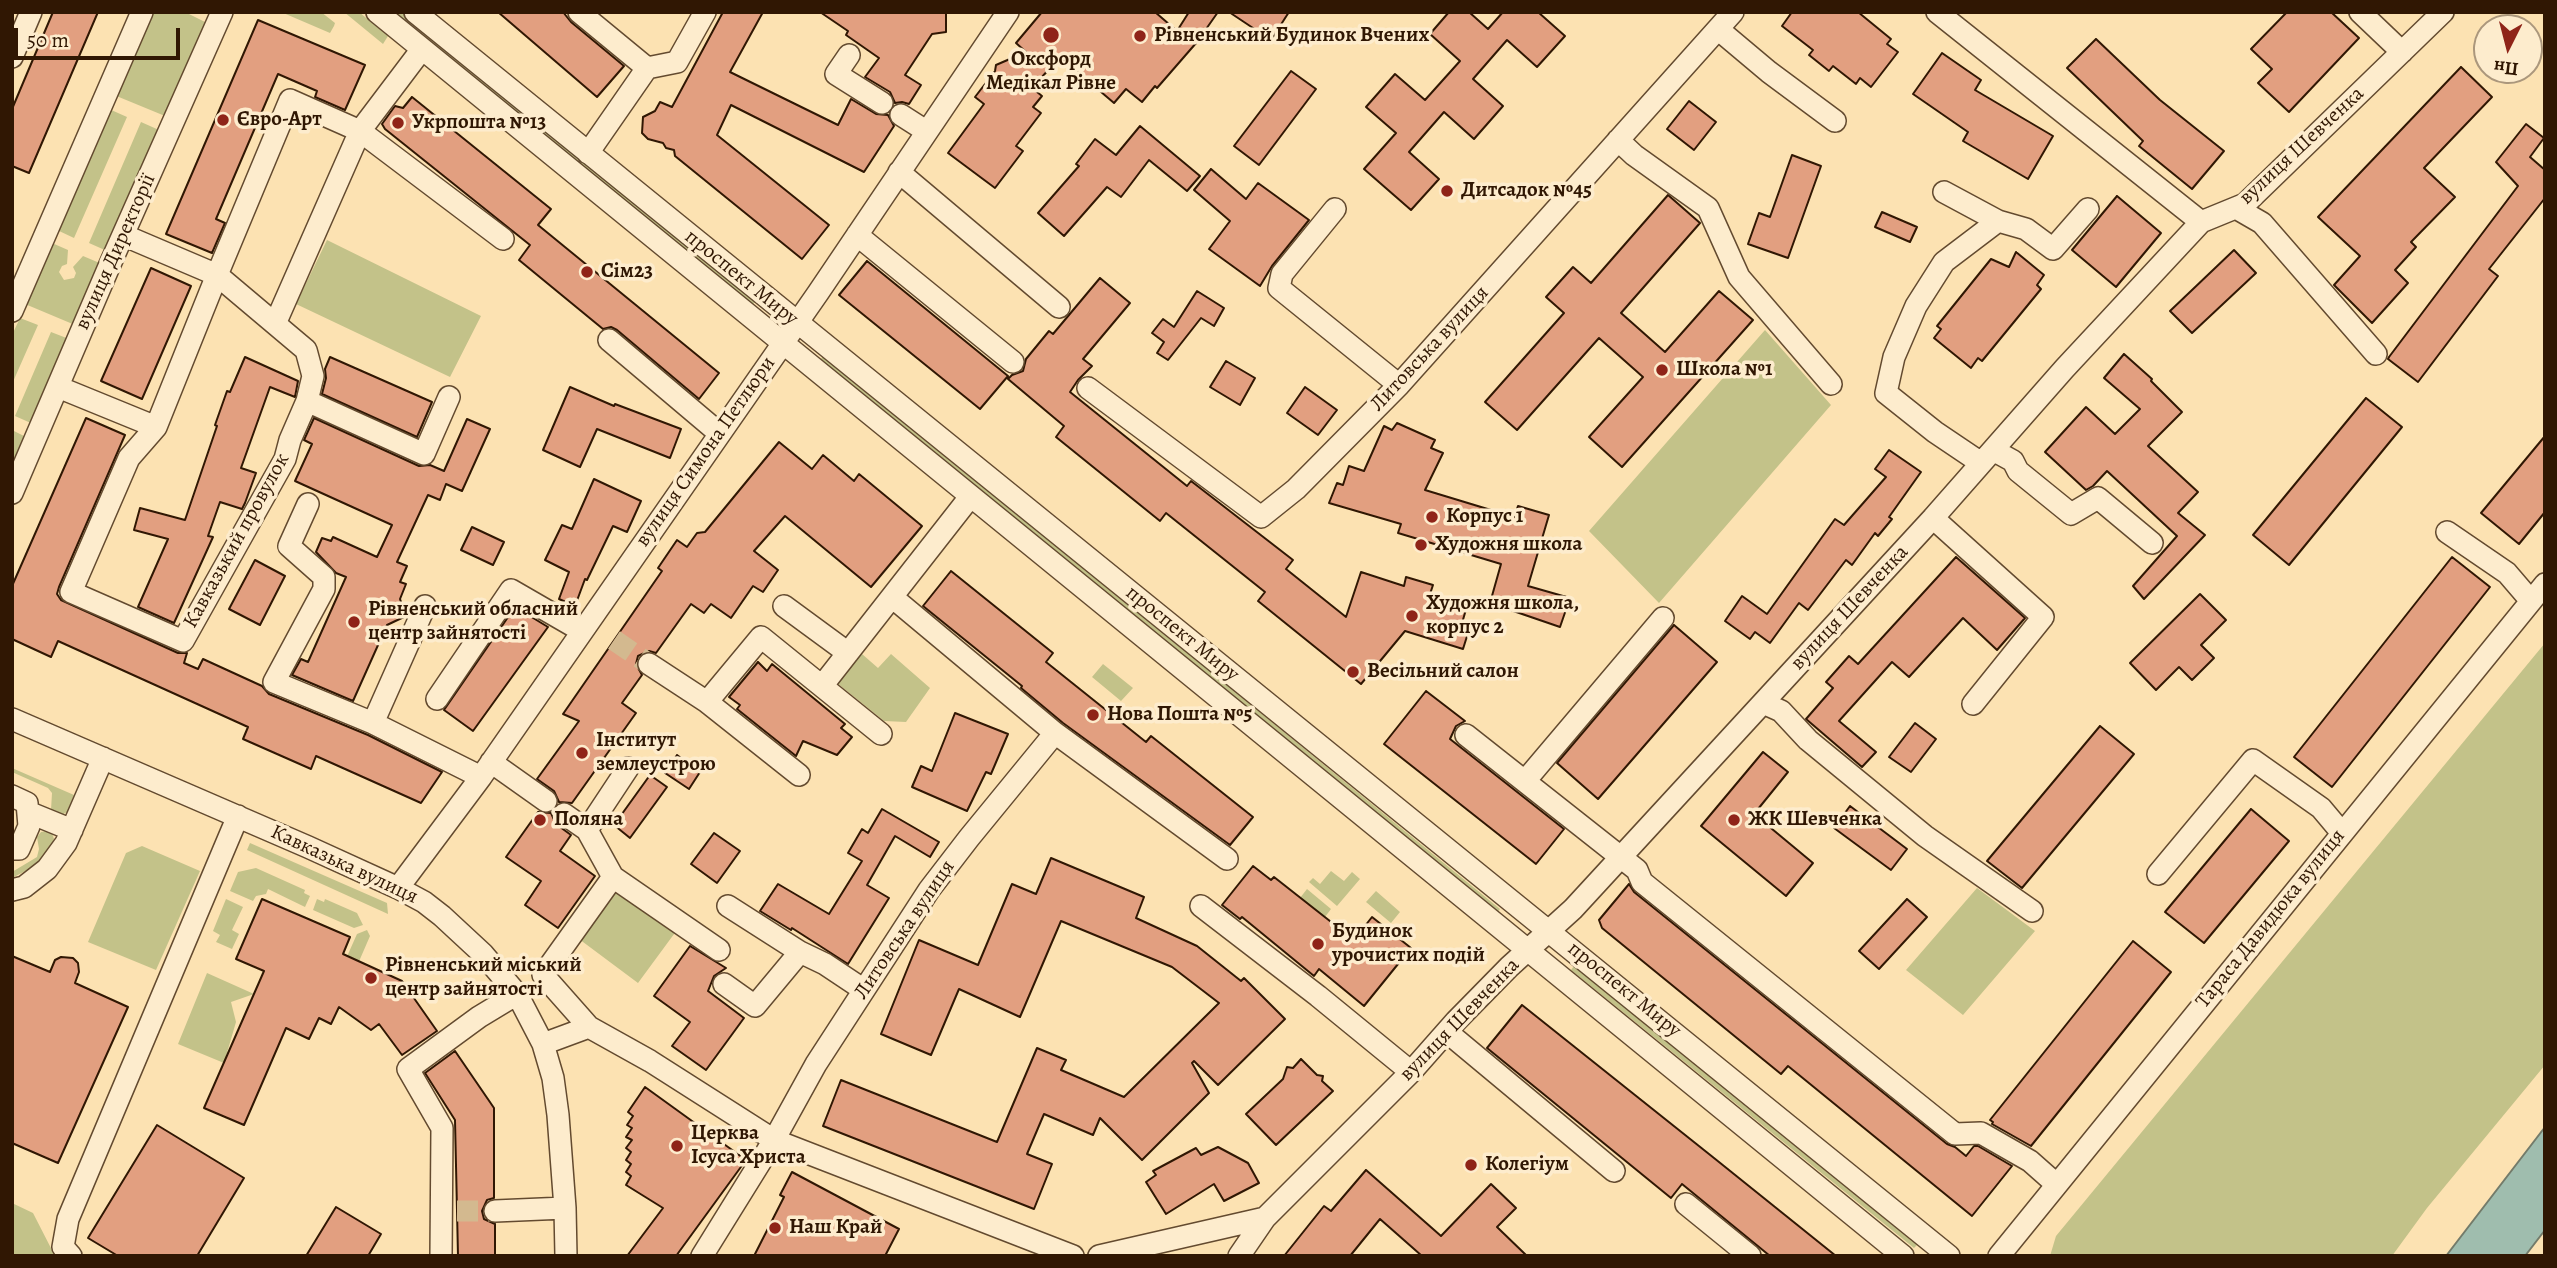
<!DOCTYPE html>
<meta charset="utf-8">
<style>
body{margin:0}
#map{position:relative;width:2557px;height:1268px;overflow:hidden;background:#fce2b2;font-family:Alegreya,serif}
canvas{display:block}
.frame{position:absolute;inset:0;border:14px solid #301703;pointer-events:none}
.north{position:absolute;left:2473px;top:14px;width:70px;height:70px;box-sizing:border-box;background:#fdeccd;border:2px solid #ab977c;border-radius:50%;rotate:186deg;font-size:19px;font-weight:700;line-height:28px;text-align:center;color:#301703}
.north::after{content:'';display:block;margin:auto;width:24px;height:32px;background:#8f2418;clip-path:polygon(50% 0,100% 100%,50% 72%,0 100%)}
.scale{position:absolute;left:14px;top:28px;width:166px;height:32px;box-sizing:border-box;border:4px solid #301703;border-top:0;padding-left:9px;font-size:21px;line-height:24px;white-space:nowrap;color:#301703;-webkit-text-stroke:5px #fdeccd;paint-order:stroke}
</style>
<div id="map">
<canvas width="2557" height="1268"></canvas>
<div class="frame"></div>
<div class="north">Пн</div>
<div class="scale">50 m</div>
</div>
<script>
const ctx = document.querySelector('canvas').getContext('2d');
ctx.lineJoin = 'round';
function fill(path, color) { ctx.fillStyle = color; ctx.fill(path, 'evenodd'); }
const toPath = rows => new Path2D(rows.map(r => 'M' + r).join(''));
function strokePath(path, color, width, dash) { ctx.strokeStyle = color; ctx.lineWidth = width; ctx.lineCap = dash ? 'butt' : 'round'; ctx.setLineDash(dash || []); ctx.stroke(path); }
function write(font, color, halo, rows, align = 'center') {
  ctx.font = font + ' Alegreya,serif'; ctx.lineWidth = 7; ctx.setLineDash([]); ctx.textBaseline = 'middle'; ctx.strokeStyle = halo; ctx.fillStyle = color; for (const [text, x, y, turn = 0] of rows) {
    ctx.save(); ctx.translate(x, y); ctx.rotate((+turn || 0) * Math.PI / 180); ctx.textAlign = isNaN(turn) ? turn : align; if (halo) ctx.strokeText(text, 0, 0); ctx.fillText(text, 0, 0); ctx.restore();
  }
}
const green = toPath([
 [151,12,185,12,207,23,165,116,114,95],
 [281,12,321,12,335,23,334,26,330,33],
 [344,12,359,12,388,36,383,44],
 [394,12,402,12,756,301,753,304],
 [109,109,127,117,74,238,57,230],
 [141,122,159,130,107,251,89,243],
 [327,240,481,316,450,377,296,304],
 [52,243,68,250,67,264,62,266,59,272,64,280,74,278,76,273,73,267,83,256,102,264,75,325,25,304],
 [20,318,38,325,12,384,12,335],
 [1765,330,1831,405,1659,603,1589,531],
 [51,332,69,339,33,424,15,416],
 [824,355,1500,909,1497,913,820,360],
 [12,430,26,437,12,470],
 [2545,643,2545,1065,2427,1208,2392,1256,2050,1256,2056,1236],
 [862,654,878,668,891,654,930,688,906,722,884,721,837,683],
 [1103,664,1133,688,1121,701,1092,677],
 [12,768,74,795,67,812,62,815,55,814,51,810,52,793,48,788,12,772],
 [47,831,52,833,54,839,49,850,33,867,12,878,12,872,37,857,39,849,37,837,41,832],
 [250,843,387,903,388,914,247,850],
 [142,846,200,871,156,970,88,942,126,853],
 [256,868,305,890,304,893,310,896,305,907,268,889,266,894,256,896,253,901,230,891,238,872],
 [1331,871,1344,881,1352,872,1360,879,1337,906,1309,882,1313,878,1320,884],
 [616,887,677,930,638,983,579,939],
 [1977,888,2035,931,1963,1015,1906,970],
 [1307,889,1331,909,1325,917,1322,914,1318,919,1300,898],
 [1376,891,1400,912,1391,923,1366,902],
 [226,899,243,907,232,930,239,934,232,949,216,942,220,935,213,931],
 [317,899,324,902,325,899,357,913,363,925,354,928,313,910],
 [367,930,370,936,357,966,345,961,357,934],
 [1574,966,1918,1244,1914,1248,1571,970],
 [207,973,254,994,231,1002,236,1022,224,1063,178,1044],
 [12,1203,33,1213,55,1256,12,1256]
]);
const water = toPath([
 [2545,1127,2545,1230,2525,1256,2446,1256,2545,1127]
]);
const building = toPath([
 [53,12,98,12,29,173,12,166,12,109,53,12],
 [498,12,563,12,571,22,624,66,597,97,498,12],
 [723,12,763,12,730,72,838,125,851,99,876,114,888,115,894,126,864,172,731,105,717,135,829,225,802,259,675,156,674,150,666,148,663,143,648,139,642,133,643,117,655,111,660,102,672,107,723,12],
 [820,12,946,12,946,32,932,34,905,75,921,85,909,104,902,102,895,103,890,92,865,77,879,58,846,35,848,31,820,12],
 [1042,12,1155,12,1177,31,1189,12,1218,12,1197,42,1157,88,1155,86,1142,102,1126,89,1114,103,1060,57,1032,88,1042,96,1033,107,1041,113,1016,146,1023,151,995,188,948,153,984,104,975,97,995,71,996,65,1026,52,1016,43,1042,12],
 [1229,12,1289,12,1271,40,1229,12],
 [1449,12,1469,12,1488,29,1503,12,1538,12,1565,36,1537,67,1507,40,1473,79,1503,106,1474,139,1444,112,1409,152,1439,179,1411,210,1364,169,1396,133,1366,107,1395,74,1425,100,1460,61,1430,34,1449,12],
 [1792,12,1858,12,1891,39,1887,44,1898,52,1871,87,1860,78,1856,84,1833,66,1829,71,1809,55,1813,50,1782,26,1792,12],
 [2287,12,2331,12,2359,38,2289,112,2258,83,2272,69,2251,49,2287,12],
 [258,20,365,65,345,110,315,97,317,91,278,74,216,219,225,223,212,253,166,234,258,20],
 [2096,39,2160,100,2224,151,2192,189,2139,146,2143,141,2067,68,2096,39],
 [1942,53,1981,80,1975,90,2053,136,2028,179,1963,141,1968,132,1913,94,1942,53],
 [2461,67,2492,97,2424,168,2455,197,2411,242,2416,247,2395,270,2408,283,2372,323,2334,285,2360,256,2318,217,2461,67],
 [1291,71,1316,89,1259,165,1234,146,1291,71],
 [412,97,551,209,538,225,719,373,699,399,617,330,611,327,603,329,519,260,530,245,385,129,382,124,395,106,403,108,412,97],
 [1689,101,1716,122,1694,150,1667,129,1689,101],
 [2526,124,2544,138,2530,157,2545,170,2545,198,2489,269,2498,276,2418,382,2388,359,2389,357,2518,186,2496,162,2526,124],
 [1140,126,1200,176,1187,191,1149,160,1121,197,1107,187,1064,236,1038,213,1079,166,1076,164,1095,139,1116,155,1140,126],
 [1792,155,1821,166,1788,258,1748,244,1759,213,1770,217,1792,155],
 [1211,169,1246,199,1258,183,1309,220,1272,266,1260,286,1209,249,1230,221,1194,190,1211,169],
 [1668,195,1700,223,1621,313,1665,352,1719,291,1753,320,1622,467,1589,437,1643,377,1599,338,1517,430,1485,402,1564,313,1546,297,1573,267,1591,283,1668,195],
 [2117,196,2161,233,2116,287,2072,250,2117,196],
 [1882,212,1917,227,1910,242,1875,227,1882,212],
 [2234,250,2256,273,2192,333,2170,311,2234,250],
 [2016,252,2044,275,2037,285,2041,289,1982,361,1978,358,1971,368,1934,338,1941,329,1937,326,1991,259,2009,267,2016,252],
 [867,261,1008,376,980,409,839,295,867,261],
 [151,268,191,286,142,399,101,381,151,268],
 [1100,278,1130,303,1083,359,1092,366,1078,380,1070,392,1187,486,1191,481,1293,560,1286,569,1346,617,1361,572,1404,586,1406,577,1433,585,1430,594,1467,606,1460,630,1468,633,1463,649,1405,631,1361,684,1258,601,1265,592,1166,513,1160,521,1056,437,1064,426,1008,379,1012,375,1023,371,1026,359,1049,331,1053,334,1100,278],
 [1197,291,1224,308,1214,326,1201,318,1168,360,1157,353,1164,342,1152,333,1163,319,1174,327,1197,291],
 [2124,354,2152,379,2151,381,2182,412,2148,446,2198,492,2178,513,2205,535,2144,599,2133,586,2177,536,2107,471,2093,486,2086,490,2045,452,2086,407,2115,434,2140,409,2104,378,2124,354],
 [245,357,298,381,295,397,270,387,241,468,256,473,245,503,242,509,220,502,208,536,213,537,174,623,138,607,168,539,134,530,140,508,185,520,217,426,215,425,227,391,230,392,245,357],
 [330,357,432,402,417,437,322,394,326,378,325,369,330,357],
 [1226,361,1255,378,1240,405,1210,387,1226,361],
 [570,387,614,406,615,404,681,429,670,458,597,429,580,467,543,450,570,387],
 [1305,387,1337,410,1318,435,1287,413,1305,387],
 [2366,398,2402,427,2289,565,2253,535,2366,398],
 [86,418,125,435,59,587,57,594,61,600,178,653,187,653,184,663,198,669,203,659,262,686,269,694,368,735,442,772,421,803,316,756,311,769,243,739,248,727,58,641,51,657,12,639,12,586,86,418],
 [314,418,419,466,430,465,444,471,467,419,490,429,462,491,446,484,440,500,428,495,397,562,407,566,400,582,406,584,400,599,406,616,387,625,353,701,292,675,301,659,308,662,346,577,336,573,316,552,322,538,331,541,333,537,377,557,392,525,295,481,312,444,304,440,314,418],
 [1397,423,1435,440,1431,448,1443,453,1425,490,1514,517,1518,506,1549,515,1528,586,1570,598,1560,627,1490,603,1501,564,1398,533,1401,524,1329,503,1337,483,1343,485,1349,466,1364,471,1384,426,1392,430,1397,423],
 [2545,436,2545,512,2519,544,2481,513,2545,436],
 [779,442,812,469,823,455,854,481,859,474,922,526,871,587,785,516,754,551,778,570,763,592,753,586,731,618,711,604,704,613,691,604,656,653,649,651,638,656,636,664,642,675,622,703,636,713,572,803,559,802,554,791,537,779,579,721,563,714,662,571,658,568,677,540,687,547,697,533,705,532,779,442],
 [1889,450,1921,472,1889,517,1892,519,1878,536,1875,533,1852,565,1846,560,1808,610,1799,603,1770,643,1755,632,1750,639,1725,621,1742,596,1767,614,1835,519,1844,525,1886,477,1875,469,1889,450],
 [594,479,641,501,627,532,613,526,587,580,585,579,575,606,559,599,569,572,545,560,562,525,572,529,594,479],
 [472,527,504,542,493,565,461,550,472,527],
 [1956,557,2025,618,1997,650,1963,618,1909,677,1892,662,1839,721,1876,752,1862,767,1806,719,1833,688,1826,682,1849,656,1858,664,1956,557],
 [2452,557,2490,587,2332,787,2294,757,2452,557],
 [255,560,285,576,260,625,229,609,255,560],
 [951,571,1053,653,1046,662,1146,742,1151,736,1253,817,1230,845,1063,723,1021,688,1022,686,923,606,951,571],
 [2200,594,2226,620,2201,645,2214,658,2192,680,2179,667,2156,690,2130,663,2200,594],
 [515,607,548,627,473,731,444,710,515,607],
 [1674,625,1717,662,1598,799,1557,763,1674,625],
 [758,662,767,671,772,664,845,724,841,728,852,737,837,755,803,741,796,756,737,709,740,705,729,697,758,662],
 [1426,691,1465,721,1456,726,1450,739,1564,829,1536,864,1384,744,1426,691],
 [955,713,1008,734,991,774,986,772,967,811,912,787,921,766,932,771,955,713],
 [1915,723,1936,739,1911,772,1889,757,1915,723],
 [2100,726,2134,754,2022,888,1987,861,2100,726],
 [1763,752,1788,772,1754,814,1813,863,1786,896,1701,826,1763,752],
 [677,755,700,772,689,789,665,773,677,755],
 [650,775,667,787,630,838,614,825,650,775],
 [1850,806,1907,849,1891,870,1834,828,1850,806],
 [882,809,939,842,930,857,895,836,867,885,889,898,848,964,792,928,791,930,760,911,778,884,829,914,862,861,848,853,862,829,868,833,882,809],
 [2251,809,2289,841,2204,943,2165,912,2251,809],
 [538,812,551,813,556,824,571,835,560,851,595,876,558,928,525,905,541,881,506,857,538,812],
 [714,833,740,851,717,883,691,864,714,833],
 [1051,858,1144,897,1136,918,1197,946,1241,981,1244,978,1285,1019,1218,1085,1194,1061,1192,1063,1209,1093,1142,1160,1100,1118,1093,1135,1044,1114,1027,1154,1052,1164,1034,1209,823,1126,841,1080,997,1142,1037,1048,1066,1060,1061,1070,1124,1097,1219,1003,1172,967,1061,921,1020,1017,959,989,931,1055,881,1034,919,940,978,965,1012,884,1036,894,1051,858],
 [1253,866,1271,880,1274,877,1354,940,1372,917,1411,948,1364,1006,1319,969,1314,976,1242,917,1240,919,1222,905,1253,866],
 [1629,884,1634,892,1947,1144,1955,1147,1966,1156,1974,1146,1978,1146,2012,1166,1972,1216,1788,1066,1781,1074,1602,928,1599,920,1629,884],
 [262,899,350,937,343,954,402,981,437,1031,402,1055,379,1024,371,1030,339,1007,331,1024,319,1018,309,1039,286,1028,244,1125,204,1108,264,971,236,959,262,899],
 [1907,899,1927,917,1879,969,1859,951,1907,899],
 [2133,941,2171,972,2031,1146,1992,1124,1993,1122,1990,1120,2133,941],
 [690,946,726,968,714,976,708,991,744,1018,706,1070,672,1046,690,1022,654,996,690,946],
 [12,956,50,972,55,960,61,957,73,958,78,963,79,972,75,983,128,1007,58,1163,12,1143,12,956],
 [1522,1005,1714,1158,1836,1256,1770,1256,1682,1184,1671,1198,1487,1048,1522,1005],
 [455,1051,494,1108,494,1198,487,1200,482,1211,484,1219,495,1224,495,1256,458,1256,455,1120,425,1073,455,1051],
 [1301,1059,1317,1075,1323,1076,1322,1081,1333,1091,1276,1145,1246,1114,1283,1079,1287,1067,1293,1068,1301,1059],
 [645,1087,746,1160,676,1256,627,1256,663,1208,626,1185,631,1176,626,1172,631,1164,626,1160,631,1152,626,1148,632,1140,626,1137,632,1128,627,1125,633,1116,628,1112,645,1087],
 [157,1125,244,1178,197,1256,118,1256,88,1238,157,1125],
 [1218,1147,1248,1163,1259,1183,1224,1201,1214,1184,1166,1214,1146,1182,1156,1175,1153,1171,1196,1148,1201,1155,1218,1147],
 [1366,1170,1441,1236,1491,1184,1516,1208,1497,1227,1527,1256,1422,1256,1380,1219,1350,1256,1284,1256,1324,1206,1331,1211,1366,1170],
 [792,1172,899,1229,885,1256,754,1256,784,1197,780,1195,792,1172],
 [336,1207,381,1234,368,1256,306,1256,336,1207]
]);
const minorTunnel = toPath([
 [614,640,649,664],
 [457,1211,495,1211]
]);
const minor = toPath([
 [377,12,1903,1256],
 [415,12,1949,1256],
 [579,12,647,68,588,153],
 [1937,12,2201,222],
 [2360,12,2402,52],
 [1719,30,1769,72,1835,121],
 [422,49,360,131,503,239],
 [849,55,836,74,882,103],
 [12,57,31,12],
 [647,68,677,62,705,12],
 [901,115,926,131],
 [1618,140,1634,155,1708,208,1739,277,1831,384],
 [899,172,1059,307],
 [1944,192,1998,221,2026,229,2053,249,2088,209],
 [2236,208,2262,223,2376,354],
 [1335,209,1282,274,1279,288,1399,385],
 [123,235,217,275,290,100,360,131,275,324],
 [857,235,1013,362],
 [217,275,306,350,313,376,307,401,290,440,285,459,183,641,71,592,129,458,156,427,217,275],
 [12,311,142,12],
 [609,340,719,433],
 [58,387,156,427],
 [1088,388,1261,517,1296,489,1399,385,1733,12],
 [307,401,424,454,449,397],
 [1993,450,2013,461,2018,471,2071,514,2098,498,2152,543],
 [1981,463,1935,432,1886,393,1894,357,1916,306,1944,262,1998,221],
 [12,493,111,262,222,12],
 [308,504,289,546,324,577,324,589,274,682,373,723,481,777],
 [1933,518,2043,617,1973,704],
 [2447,532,2507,573,2531,601],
 [892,597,1055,733,1227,859],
 [784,606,848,653],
 [649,664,707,702],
 [822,686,970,497],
 [437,699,511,590,582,631],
 [1763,703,1781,711,1808,740,1925,836,2032,911],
 [12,719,308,847,398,888,424,902,442,916,483,954,517,994,543,1044,553,1078,558,1115,565,1208,566,1256],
 [373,723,425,606],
 [1466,735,1637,870,1642,882,1955,1134,1981,1133,2030,1161,2056,1184],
 [491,762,546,801],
 [799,775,707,702,761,637,881,734],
 [1525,781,1663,618],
 [12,796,27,803,29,826,19,849,12,849],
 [28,812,72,830],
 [564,814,587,830,613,877,719,950],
 [587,830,628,768],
 [2158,874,2253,760,2321,808,2342,833],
 [613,877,543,975,589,1027,650,1061,774,1140,1073,1256],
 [398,888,481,777,818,293,1008,12],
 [12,890,24,887,47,869,66,843,103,758],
 [1201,906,1318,996,1411,1072],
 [800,952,825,964,864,990],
 [724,984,755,1006,800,952,728,906],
 [1447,1032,1614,1171],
 [543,1044,589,1027],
 [1686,1204,1750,1256],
 [495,1211,565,1208],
 [71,1256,63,1247,68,1219,238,816],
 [441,1256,442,1128,408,1069,479,1017,517,994],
 [702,1256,774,1140,816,1064,929,890,969,838,1055,733],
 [1099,1256,1265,1218,1411,1072,1456,1021,1509,967,1573,909,1933,518,2065,368,2201,222,2245,204,2443,12],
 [1239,1256,1265,1218],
 [1999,1256,2545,584]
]);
const markers = [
 [1051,35,9,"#8f2418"],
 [1140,36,7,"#8f2418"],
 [223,120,7,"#8f2418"],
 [398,123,7,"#8f2418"],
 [1447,191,7,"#8f2418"],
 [587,272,7,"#8f2418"],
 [1662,370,7,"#8f2418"],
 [1432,517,7,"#8f2418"],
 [1421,545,7,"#8f2418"],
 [1412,616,7,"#8f2418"],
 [354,622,7,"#8f2418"],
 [1353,672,7,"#8f2418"],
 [1093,715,7,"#8f2418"],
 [582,753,7,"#8f2418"],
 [540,820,7,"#8f2418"],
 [1734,820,7,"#8f2418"],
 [1318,944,7,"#8f2418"],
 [371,978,7,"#8f2418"],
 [677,1146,7,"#8f2418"],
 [1471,1165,7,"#8f2418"],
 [775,1228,7,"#8f2418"]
];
const poiNames = [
 ["Рівненський Будинок Вчених",1154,36],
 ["Оксфорд",1051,60,"center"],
 ["Медікал Рівне",1051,84,"center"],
 ["Євро-Арт",237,120],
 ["Укрпошта №13",412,123],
 ["Дитсадок №45",1461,191],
 ["Сім23",601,272],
 ["Школа №1",1676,370],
 ["Корпус 1",1446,517],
 ["Художня школа",1435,545],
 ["Художня школа,",1426,604],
 ["корпус 2",1426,628],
 ["Рівненський обласний",368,610],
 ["центр зайнятості",368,634],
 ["Весільний салон",1367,672],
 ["Нова Пошта №5",1107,715],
 ["Інститут",596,741],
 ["землеустрою",596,765],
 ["Поляна",554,820],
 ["ЖК Шевченка",1748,820],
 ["Будинок",1332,932],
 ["урочистих подій",1332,956],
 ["Рівненський міський",385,966],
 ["центр зайнятості",385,990],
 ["Церква",691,1134],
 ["Ісуса Христа",691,1158],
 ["Колегіум",1485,1165],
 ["Наш Край",789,1228]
];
const streetNames = [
 ["вулиця Шевченка",2302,146,-43],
 ["вулиця Директорії",116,252,-66],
 ["проспект Миру",741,278,39],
 ["Литовська вулиця",1430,349,-47],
 ["вулиця Симона Петлюри",706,452,-55],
 ["Кавказький провулок",237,541,-61],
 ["вулиця Шевченка",1850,608,-47],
 ["проспект Миру",1182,634,39],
 ["Кавказька вулиця",344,865,25],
 ["Тараса Давидюка вулиця",2271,919,-51],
 ["Литовська вулиця",905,930,-56],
 ["проспект Миру",1624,990,39],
 ["вулиця Шевченка",1460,1020,-46]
];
fill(green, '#c3c289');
fill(water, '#9fbdae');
strokePath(water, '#737b6a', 2);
fill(building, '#e29f80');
strokePath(building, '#301703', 2);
strokePath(minorTunnel, '#d3b98f', 21, [21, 10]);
strokePath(minor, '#634a2f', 24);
strokePath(minor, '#fdeccd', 21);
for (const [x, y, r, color] of markers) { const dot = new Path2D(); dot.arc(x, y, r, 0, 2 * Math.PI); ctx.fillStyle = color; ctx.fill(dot); strokePath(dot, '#fdeccd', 2.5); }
write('bold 21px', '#301703', '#fdeccd', poiNames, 'left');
write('21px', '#301703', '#fdeccd', streetNames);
</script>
